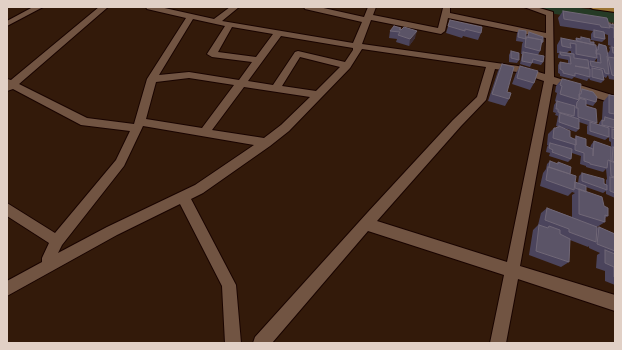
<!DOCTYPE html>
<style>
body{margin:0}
#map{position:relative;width:622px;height:350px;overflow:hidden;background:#331a0a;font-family:"Open Sans",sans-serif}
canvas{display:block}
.frame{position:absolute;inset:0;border:8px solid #e1d0c6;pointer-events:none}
</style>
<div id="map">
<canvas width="622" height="350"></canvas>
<div class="frame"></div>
</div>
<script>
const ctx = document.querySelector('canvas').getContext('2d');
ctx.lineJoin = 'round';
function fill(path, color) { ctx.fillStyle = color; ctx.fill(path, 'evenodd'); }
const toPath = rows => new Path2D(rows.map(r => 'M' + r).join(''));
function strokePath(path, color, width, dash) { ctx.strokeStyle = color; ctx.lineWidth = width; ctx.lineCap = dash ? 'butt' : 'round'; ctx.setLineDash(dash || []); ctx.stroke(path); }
const green = toPath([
 [536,7,574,7,615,13,615,23,555,14]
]);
const path = toPath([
 [606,23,615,24]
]);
const minor = toPath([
 [33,7,43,7,7,26,7,21,33,7],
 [99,7,108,7,19,84,87,118,134,124,147,79,186,18,147,9,146,7,160,7,214,19,230,7,239,7,222,21,353,43,362,22,305,9,304,7,319,7,364,17,368,7,376,7,373,15,438,28,443,8,450,7,450,13,546,33,546,15,524,7,536,7,553,12,554,77,615,96,615,104,553,84,520,266,615,295,615,311,518,279,506,343,490,343,504,275,368,231,272,343,253,343,255,337,368,212,453,120,477,97,486,67,362,49,350,68,289,131,270,146,203,193,191,199,236,285,241,343,225,343,222,286,180,204,117,235,7,296,7,281,42,262,42,258,49,243,7,216,7,203,55,233,116,160,130,131,81,125,13,89,7,91,7,79,11,80,99,7],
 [448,18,546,38,545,74,518,66,362,44,371,20,441,34,445,31,448,18],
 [193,19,225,26,207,54,212,57,252,62,239,80,189,72,159,75,193,19],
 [232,27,273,34,256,57,218,52,232,27],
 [281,36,353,48,353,50,345,62,298,51,295,52,273,85,248,81,281,36],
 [300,57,340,67,316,91,282,86,300,57],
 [495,69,517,72,544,81,507,262,377,221,461,126,486,100,495,69],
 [189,78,234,85,202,128,146,119,156,82,189,78],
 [244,87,310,97,281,125,264,138,212,130,244,87],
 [143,126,254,145,195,185,107,227,58,253,62,245,124,166,143,126]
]);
const major = toPath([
 [589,7,615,8,615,12,593,9,589,7]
]);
const wall = toPath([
 [563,11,609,25,610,24,615,25,615,80,609,79,608,75,606,78,604,77,604,80,601,83,590,80,589,78,587,81,574,77,572,79,560,76,560,74,558,73,558,65,560,62,568,64,568,60,558,58,558,56,559,53,557,53,557,45,561,38,575,41,576,38,580,39,581,37,590,42,594,45,596,48,599,44,608,53,610,50,609,47,611,46,608,45,608,35,605,34,605,39,602,42,591,40,591,34,593,31,560,26,558,18],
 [569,51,571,51,571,54,567,53],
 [597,58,597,62,594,62],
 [450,20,481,33,478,40,463,36,462,38,446,33],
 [401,28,401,30,415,38,409,46,396,42,397,39,389,38,390,31],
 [519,30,526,38,529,32,543,42,541,45,540,51,538,55,543,62,541,65,532,63,530,67,520,64,522,54,521,54,522,44,523,42,516,41,517,33],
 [511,51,519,60,517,63,509,62,509,55],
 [502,64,507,92,509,99,505,106,488,101,498,71],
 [520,66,534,83,530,90,512,84,516,73],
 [562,79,580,92,582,89,596,102,593,106,586,104,586,106,597,123,596,124,599,125,599,123,602,119,603,102,609,95,615,96,615,198,606,194,606,191,603,193,586,187,586,192,604,206,608,216,605,218,605,222,597,227,597,228,599,227,615,234,615,285,605,281,605,271,596,268,597,255,600,253,589,248,589,246,588,247,570,240,569,262,561,267,529,255,533,230,538,225,541,213,547,208,572,217,572,195,575,193,572,192,568,196,540,186,543,173,546,169,547,164,550,161,557,164,558,162,570,174,575,182,578,183,579,176,582,173,606,184,606,180,607,179,606,169,603,172,586,167,586,166,580,164,581,156,572,153,571,159,568,162,549,156,550,153,546,152,547,147,548,145,547,145,548,134,554,128,555,128,557,127,559,127,556,126,558,116,555,115,556,113,553,112,554,105,556,102,555,101,557,93,555,92,556,86],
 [579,122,588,125,587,126,587,134,605,140,609,137,609,135,609,141,611,142,611,147,594,141,591,145,590,148,586,146,576,136,574,139,570,137,564,128,576,132,579,129]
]);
const shadedWall = toPath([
 [417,31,415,38,409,46,410,39]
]);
const building = toPath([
 [563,11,607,18,610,28,601,27,600,25,564,19,563,11],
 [450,20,482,27,481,33,465,29,465,31,448,26,450,20],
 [610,24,615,25,615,39,614,38,614,28,610,27,610,24],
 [394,26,401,28,399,29,401,30,404,27,417,31,410,39,398,35,400,32,390,31,394,26],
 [519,30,526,31,526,39,518,37,519,30],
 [594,30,604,32,605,39,594,37,594,30],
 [529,32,543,37,543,42,541,42,542,40,528,37,529,32],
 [526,37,542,40,540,51,525,47,526,37],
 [581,37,590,39,590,42,594,42,594,45,577,41,576,38,581,39,581,37],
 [561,38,596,45,597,58,576,54,576,44,570,43,571,48,562,46,561,38],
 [599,44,606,46,608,56,607,56,609,74,605,73,604,69,591,66,590,61,601,63,600,54,596,54,596,50,598,50,599,44],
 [612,47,615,48,615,53,613,53,612,47],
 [511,51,519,53,519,60,511,58,511,51],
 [523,52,544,56,543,62,533,59,532,63,522,61,523,52],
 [560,52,574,54,574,58,588,60,589,68,575,66,590,69,590,77,575,73,575,76,563,73,563,71,560,69,560,62,571,64,570,56,561,55,560,52],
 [608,57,615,58,615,76,612,75,608,57],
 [502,64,514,67,507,92,511,93,509,99,492,94,502,64],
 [520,66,538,71,534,83,517,78,520,66],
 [592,68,602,70,604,80,592,77,592,68],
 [562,79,563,79,581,84,579,100,560,94,562,86,560,85,562,79],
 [582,89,593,92,597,97,596,102,579,97,579,94,581,94,582,89],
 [609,95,615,96,615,114,609,113,609,95],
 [579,98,586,100,586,106,596,109,597,123,578,117,578,108,576,108,577,102,579,100,579,98],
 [557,101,575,106,574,116,558,112,558,109,556,109,557,101],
 [560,113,579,119,579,129,559,122,560,113],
 [605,117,615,120,615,128,602,125,602,120,604,121,605,117],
 [590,122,609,128,609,137,590,131,590,122],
 [559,126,570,131,570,137,576,140,576,145,553,138,554,128,556,128,557,127,559,127,559,126],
 [612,129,615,130,615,144,615,139,612,138,612,129],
 [576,136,586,139,586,146,593,149,593,156,594,141,611,147,611,161,608,160,607,168,590,164,590,163,584,161,584,153,575,150,575,145,576,145,576,136],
 [550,143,572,149,571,159,552,152,553,150,549,148,550,143],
 [613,147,615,148,615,162,612,161,613,147],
 [550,161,558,164,558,162,571,167,570,174,549,167,550,161],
 [610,161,615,163,615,177,611,176,610,161],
 [548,167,576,176,574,190,546,180,548,167],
 [582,173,604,179,604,184,607,185,607,190,582,181,582,173],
 [610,177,615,178,615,193,610,191,610,177],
 [575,182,586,186,586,192,575,188,575,182],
 [579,189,602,197,604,206,608,208,608,216,605,215,605,222,579,214,579,189],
 [547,208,597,227,596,242,569,232,569,229,545,220,547,208],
 [539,225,548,228,549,226,560,230,560,234,570,239,569,262,536,251,539,225],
 [599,227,615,234,615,251,597,244,599,227],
 [605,250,615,254,615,277,614,277,614,267,605,263,605,250]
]);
fill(green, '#253a25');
strokePath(minor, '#190400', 2);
strokePath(major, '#190400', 2);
strokePath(path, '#715b4d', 2, [1.5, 1.5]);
fill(minor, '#715442');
fill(major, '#9b7432');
fill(wall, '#4b445c');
fill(shadedWall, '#3b2d36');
fill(building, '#5b5467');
strokePath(building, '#706776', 1);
</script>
